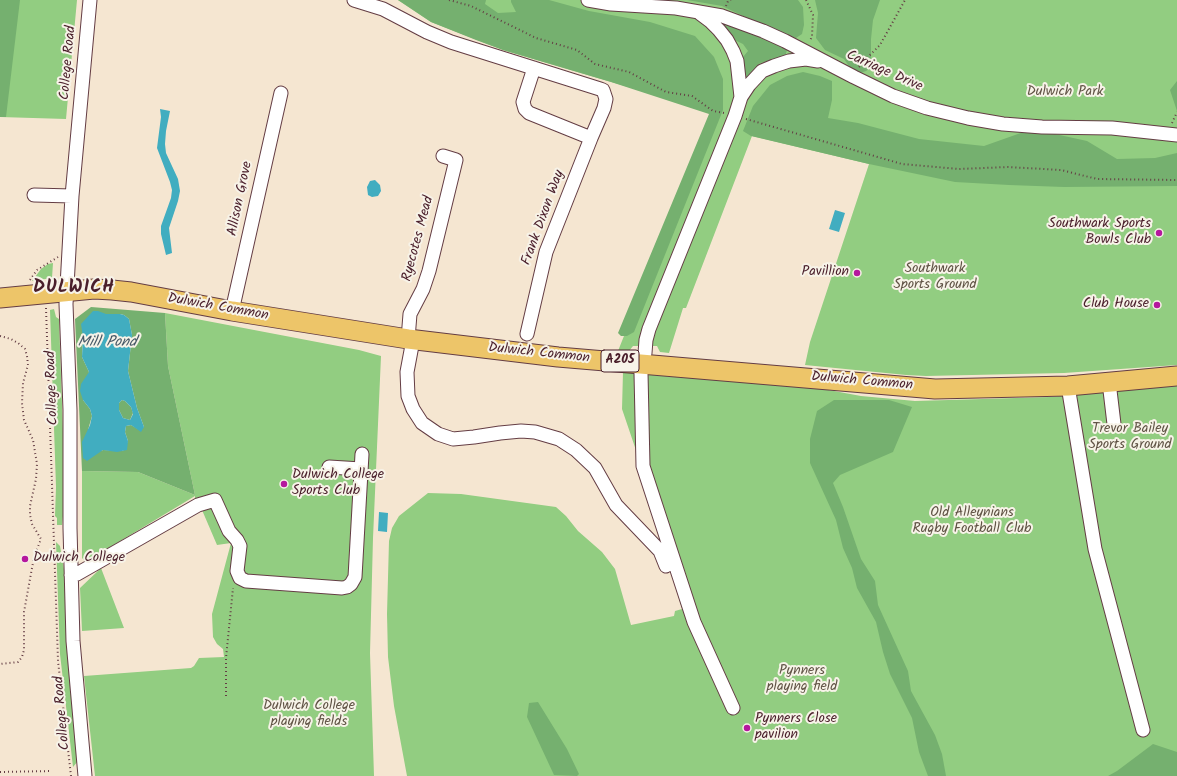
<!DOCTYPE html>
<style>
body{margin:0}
canvas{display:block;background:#f5e6d1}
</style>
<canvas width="1177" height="776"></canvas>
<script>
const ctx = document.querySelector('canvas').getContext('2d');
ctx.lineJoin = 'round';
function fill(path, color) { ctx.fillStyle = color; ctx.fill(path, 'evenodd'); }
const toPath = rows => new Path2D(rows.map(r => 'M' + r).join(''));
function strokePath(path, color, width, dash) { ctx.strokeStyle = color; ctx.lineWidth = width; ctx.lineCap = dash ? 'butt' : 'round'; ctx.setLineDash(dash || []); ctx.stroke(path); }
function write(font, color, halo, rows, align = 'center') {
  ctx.font = font + ' Kalam,sans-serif'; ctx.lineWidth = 4; ctx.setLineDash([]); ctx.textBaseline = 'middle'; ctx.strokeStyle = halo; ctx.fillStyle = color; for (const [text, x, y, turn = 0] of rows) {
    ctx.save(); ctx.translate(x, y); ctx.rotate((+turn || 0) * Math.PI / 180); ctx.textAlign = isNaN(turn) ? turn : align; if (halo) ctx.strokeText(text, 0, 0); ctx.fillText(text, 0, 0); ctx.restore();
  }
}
const green = toPath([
 [0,0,77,0,66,119,0,117],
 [398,0,1177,0,1177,365,1064,373,926,376,906,375,805,365,810,342,869,164,752,136,686,308,683,308,669,353,660,352,657,346,633,346,629,351,618,351,713,112,503,50,431,22],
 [53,263,52,278,32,281,41,269,48,264],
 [54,309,56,317,59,319,63,432,64,507,62,525,57,525,57,518,55,516,56,487,50,310],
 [165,313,359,350,381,356,373,538,370,653,374,776,95,776,84,676,191,668,194,666,199,658,224,657,223,649,217,644,213,637,212,614,231,543,217,545,202,510,195,500,195,496,102,552,85,561,82,558,82,471,138,472,195,495,168,366],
 [623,372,823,389,861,396,915,401,1050,397,1177,385,1177,776,407,776,394,706,388,657,387,614,389,541,392,528,399,516,428,493,461,494,556,507,566,516,578,531,602,552,615,569,631,625,674,616,675,611,682,609,642,468,622,409],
 [56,542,60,546,64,569,68,657,78,761,73,767,60,654],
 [101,568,124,628,82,631,80,588]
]);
const forest = toPath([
 [0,0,20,0,6,117,0,117],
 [398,0,486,0,485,4,498,13,516,12,511,2,511,0,549,0,589,11,650,22,695,36,714,57,723,79,723,110,634,332,627,336,621,336,618,333,709,114,611,82,503,50,476,40,431,22],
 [687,0,798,0,803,7,804,25,802,34,796,38,786,36,722,6],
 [815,0,880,0,873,20,871,39,871,67,866,71,860,73,851,69,844,59,825,50,816,38,818,13],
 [724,24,733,25,781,46,787,50,785,57,760,63,752,71,747,79,741,80,738,63,748,51,743,44,722,34,721,28],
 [803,72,820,76,832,81,832,100,828,118,858,123,919,139,984,146,1032,129,1087,141,1117,159,1155,158,1177,153,1177,186,1064,187,1009,185,955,182,869,164,751,136,743,131,753,106,770,85,787,76],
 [1177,81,1177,111,1170,90],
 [91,307,165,313,168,366,195,495,138,472,82,471,75,319],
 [106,314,120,314,124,315,129,319,132,335,128,371,137,408,144,427,138,429,131,425,126,426,125,432,128,441,123,451,103,450,101,451,88,430,92,416,90,409,83,400,89,372,82,357,83,334],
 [122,400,125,401,131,407,133,413,130,420,123,418,119,410,119,403],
 [834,400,889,400,912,407,893,452,840,475,833,483,843,507,861,559,875,581,878,605,908,671,911,691,935,735,942,754,946,776,928,776,919,752,912,718,890,674,883,652,876,622,857,588,852,568,843,548,836,520,810,463,810,439,817,411],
 [538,702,567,749,579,774,577,776,554,775,527,717,529,703],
 [1153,744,1177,752,1177,776,1108,776,1117,771]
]);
const water = toPath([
 [160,109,170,111,166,131,165,144,166,153,178,179,180,191,178,201,169,228,172,253,166,255,161,234,161,226,171,198,172,190,170,182,157,148,161,117],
 [375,180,380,185,381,191,378,196,372,197,368,195,367,187,370,181],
 [835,210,845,213,839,232,829,229],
 [93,311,98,311,106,314,120,314,124,315,129,319,132,335,128,371,137,408,144,427,141,432,131,425,126,426,125,432,128,441,127,450,117,452,103,450,87,461,83,458,82,442,90,425,92,416,90,409,83,400,80,391,81,384,89,372,82,357,83,337,81,324],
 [122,400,125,401,131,407,133,414,130,420,123,418,119,410,119,403],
 [379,512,388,513,387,532,378,531]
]);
const path = toPath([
 [449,0,471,6,536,38,577,50,595,64,629,72,666,92,692,96,713,111,724,113],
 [806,0,813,15,812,36,810,41],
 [726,6,728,1,731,0],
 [859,67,864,61,880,45,905,0],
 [746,119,902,164,959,169,1008,167,1061,170,1097,179,1177,180],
 [1172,123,1177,112],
 [30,280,37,270,58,257],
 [46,308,58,661,71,776],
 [0,336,11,339,18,343,25,349,27,356,28,365,23,383,22,403,24,420,33,440,37,464,36,479,30,506,30,515,32,524,41,539,34,557,24,612,24,650,22,657,18,662,0,664],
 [226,696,226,658,233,588],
 [0,772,52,771]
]);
const minor = toPath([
 [354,0,383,9,427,32,451,42,600,89,603,90,606,99,604,108,591,138,529,113,525,109,523,102,534,68],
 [588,0,611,4,676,8,722,16,763,31,785,41,854,77,893,96,927,108,968,118,1003,124,1042,127,1112,128,1177,135],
 [698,12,710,21,719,30,727,40,733,51,737,61,741,97,735,116,649,329,646,340,645,353,642,363,641,373,643,466,694,622,733,708],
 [741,97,749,85,762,71,774,66,789,61,806,59,818,61],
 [34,195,72,196],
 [232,311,281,93],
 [527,334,546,252,591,138],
 [408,339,410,314,423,289,429,271,456,160,443,156],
 [413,340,407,372,408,396,413,409,422,423,438,434,453,439,474,437,500,433,521,431,535,432,559,439,576,450,595,468,616,505,660,551,666,566],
 [1109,382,1114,424],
 [1068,386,1095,549,1143,730],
 [329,467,361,469],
 [71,575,77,574,198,505,215,500,229,531,237,540,240,546,237,571,240,578,246,581,342,588,347,587,351,584,355,577,362,454],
 [85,776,73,641,70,528,70,410,66,304,72,196,90,0]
]);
const highway = toPath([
 [0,298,94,289,112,290,131,292,232,311,408,339,558,357,935,389,1068,386,1177,376]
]);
const markers = [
 [1159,233,4,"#b5179e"],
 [857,273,4,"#b5179e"],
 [1157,305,4,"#b5179e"],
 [284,484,4,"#b5179e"],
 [25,559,4,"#b5179e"],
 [747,728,4,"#b5179e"]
];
const shields = [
 [620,361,38]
];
const shieldNames = [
 ["A205",620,361]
];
const streetNames = [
 ["College Road",69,63,-85],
 ["Carriage Drive",884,72,24],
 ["Allison Grove",241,199,-78],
 ["Frank Dixon Way",544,218,-70],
 ["Ryecotes Mead",419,239,-75],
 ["Dulwich Common",218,308,10],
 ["Dulwich Common",539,354,6],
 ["Dulwich Common",862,382,5],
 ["College Road",53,388,-92],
 ["College Road",63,713,-95]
];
const parkNames = [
 ["Dulwich Park",1065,93],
 ["Southwark",935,270],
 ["Sports Ground",935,286],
 ["Trevor Bailey",1130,430],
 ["Sports Ground",1130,446],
 ["Old Alleynians",972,514],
 ["Rugby Football Club",972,530],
 ["Pynners",802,672],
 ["playing field",802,688],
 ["Dulwich College",309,707],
 ["playing fields",309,723]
];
const poiNames = [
 ["Southwark Sports",1151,225],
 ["Bowls Club",1151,241],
 ["Pavillion",849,273],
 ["Club House",1149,305],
 ["Dulwich College",292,476,"left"],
 ["Sports Club",292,492,"left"],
 ["Dulwich College",33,559,"left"],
 ["Pynners Close",755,720,"left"],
 ["pavilion",755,736,"left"]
];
const waterNames = [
 ["Mill Pond",107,343]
];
const districtNames = [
 ["DULWICH",74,289]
];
fill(green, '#92cd81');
fill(forest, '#75b06f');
fill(water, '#41adc0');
strokePath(minor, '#643d44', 15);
strokePath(highway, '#643d44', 21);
strokePath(path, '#643d44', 2, [1, 3]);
strokePath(minor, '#fff', 13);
strokePath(highway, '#edc569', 19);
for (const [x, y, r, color] of markers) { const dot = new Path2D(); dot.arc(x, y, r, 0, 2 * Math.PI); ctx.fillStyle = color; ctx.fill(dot); strokePath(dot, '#f7f3e8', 1.5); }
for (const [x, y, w] of shields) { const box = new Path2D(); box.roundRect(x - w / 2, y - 11, w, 22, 3); ctx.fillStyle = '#f7f3e8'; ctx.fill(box); strokePath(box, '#4a1f2b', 1); }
write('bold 13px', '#4a1f2b', null, shieldNames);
write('14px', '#4a1f2b', '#f7f3e8', streetNames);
write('14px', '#605345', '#f7f3e8', parkNames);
write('14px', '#4a1f2b', '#f7f3e8', poiNames, 'right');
write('italic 15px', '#465867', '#f7f3e8', waterNames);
ctx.letterSpacing = '1px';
write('bold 18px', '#4a1f2b', '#f7f3e8', districtNames);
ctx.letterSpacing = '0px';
</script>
